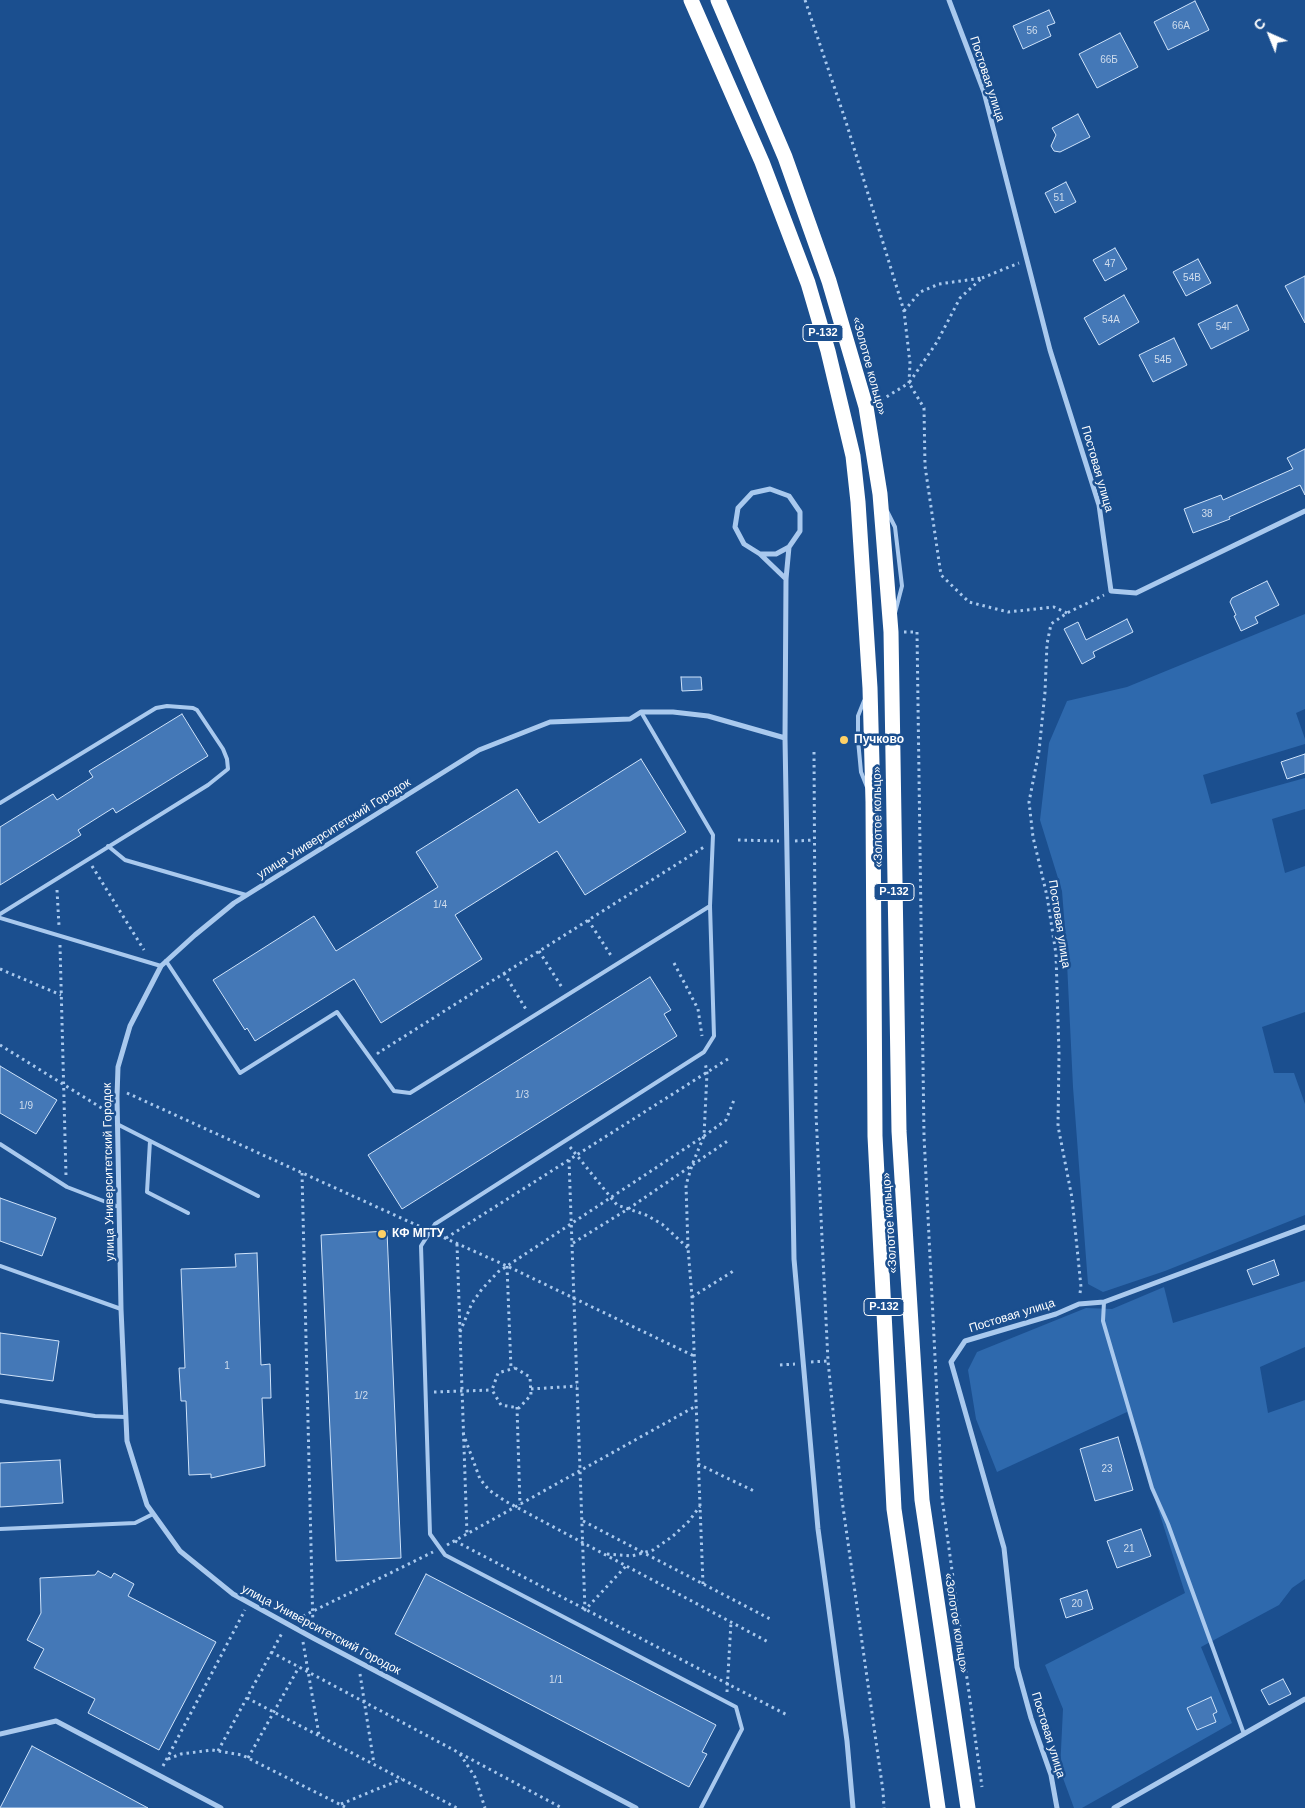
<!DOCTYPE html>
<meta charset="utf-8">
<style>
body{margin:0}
#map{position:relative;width:1305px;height:1808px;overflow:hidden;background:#1b4f8f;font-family:Helvetica,sans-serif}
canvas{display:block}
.north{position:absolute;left:1245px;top:10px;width:50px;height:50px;-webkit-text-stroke:4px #1b4f8f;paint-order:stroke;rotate:316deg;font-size:14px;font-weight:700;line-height:20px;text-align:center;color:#fff}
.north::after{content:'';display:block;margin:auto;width:18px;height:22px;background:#fff;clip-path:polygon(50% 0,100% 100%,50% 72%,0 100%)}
</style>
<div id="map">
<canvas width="1305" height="1808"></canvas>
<div class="north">С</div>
</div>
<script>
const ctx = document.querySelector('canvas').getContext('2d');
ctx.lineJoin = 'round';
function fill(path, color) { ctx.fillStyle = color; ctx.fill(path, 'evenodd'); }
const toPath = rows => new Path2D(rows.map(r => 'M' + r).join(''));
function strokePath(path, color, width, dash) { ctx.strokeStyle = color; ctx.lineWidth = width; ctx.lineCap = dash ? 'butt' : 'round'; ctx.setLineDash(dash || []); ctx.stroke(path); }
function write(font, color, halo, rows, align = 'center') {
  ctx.font = font + ' Helvetica,sans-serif'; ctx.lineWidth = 5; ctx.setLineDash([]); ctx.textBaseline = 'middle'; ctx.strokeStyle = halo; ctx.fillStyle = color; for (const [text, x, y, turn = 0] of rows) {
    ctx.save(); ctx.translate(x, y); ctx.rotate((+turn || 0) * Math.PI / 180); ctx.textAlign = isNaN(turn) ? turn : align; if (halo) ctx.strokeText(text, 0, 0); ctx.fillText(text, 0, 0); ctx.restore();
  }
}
const green = toPath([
 [1305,614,1305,709,1296,713,1305,739,1305,744,1203,775,1211,804,1305,778,1305,809,1272,819,1285,873,1305,866,1305,1012,1262,1027,1274,1073,1294,1073,1305,1104,1305,1215,1165,1271,1103,1292,1088,1284,1073,1087,1066,942,1062,891,1040,820,1049,743,1067,701,1127,687],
 [1305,1281,1305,1347,1260,1367,1268,1413,1305,1400,1305,1579,1292,1588,1279,1605,1201,1647,1232,1723,1082,1808,1074,1808,1060,1770,1063,1709,1045,1665,1185,1593,1127,1412,997,1472,976,1419,968,1370,977,1352,1086,1308,1112,1309,1164,1287,1173,1323]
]);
const building = toPath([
 [1195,1,1209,30,1168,50,1154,22,1195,1],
 [1049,10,1055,23,1047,26,1051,36,1023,49,1013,26,1049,10],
 [1120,33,1138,67,1097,88,1079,54,1120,33],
 [1078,114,1090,137,1060,152,1054,151,1051,146,1056,135,1052,128,1078,114],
 [1066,182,1076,202,1055,213,1045,193,1066,182],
 [1115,248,1127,269,1105,281,1093,260,1115,248],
 [1198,259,1211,283,1186,296,1173,272,1198,259],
 [1305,276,1305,323,1285,286,1305,276],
 [1124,295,1139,322,1099,345,1084,318,1124,295],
 [1237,305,1249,330,1211,349,1198,324,1237,305],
 [1174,338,1187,365,1153,382,1139,355,1174,338],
 [1305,449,1305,495,1300,485,1229,517,1230,519,1193,533,1184,509,1221,495,1223,500,1293,469,1287,458,1305,449],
 [1267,581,1279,605,1255,617,1258,623,1241,631,1234,616,1236,615,1230,602,1232,598,1267,581],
 [1127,619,1133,632,1093,652,1095,657,1082,664,1064,629,1078,622,1086,640,1127,619],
 [681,677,701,677,702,690,682,691,681,677],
 [182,714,208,756,116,813,113,808,78,830,81,835,0,885,0,827,53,794,57,800,93,777,89,771,182,714],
 [1305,754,1305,773,1287,779,1281,762,1305,754],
 [641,759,686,832,585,895,557,851,455,915,482,959,381,1023,354,979,255,1041,247,1028,245,1030,213,980,314,916,336,951,438,887,416,852,517,789,539,823,641,759],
 [650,977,671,1010,664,1014,677,1036,402,1209,368,1155,650,977],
 [0,1066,57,1100,36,1134,0,1113,0,1066],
 [0,1198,56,1218,42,1256,0,1241,0,1198],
 [387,1231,401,1558,336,1561,321,1235,387,1231],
 [257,1253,261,1365,270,1364,271,1398,262,1398,265,1466,211,1478,211,1474,189,1475,186,1401,181,1401,179,1368,185,1368,181,1269,236,1267,235,1254,257,1253],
 [1274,1260,1279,1275,1253,1285,1247,1270,1274,1260],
 [0,1333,59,1341,53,1381,0,1374,0,1333],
 [1118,1437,1133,1490,1095,1501,1080,1449,1118,1437],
 [60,1460,63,1503,0,1507,0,1463,60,1460],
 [1141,1529,1151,1556,1117,1568,1107,1541,1141,1529],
 [98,1571,111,1578,114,1573,134,1584,128,1596,216,1642,159,1750,88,1713,95,1699,34,1668,44,1649,27,1640,41,1613,40,1578,95,1575,98,1571],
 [426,1574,716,1725,702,1752,707,1754,689,1787,395,1634,426,1574],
 [1087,1590,1093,1609,1066,1618,1060,1599,1087,1590],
 [1283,1679,1291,1694,1269,1705,1261,1690,1283,1679],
 [1211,1697,1217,1712,1213,1714,1216,1722,1197,1730,1187,1708,1211,1697],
 [32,1746,148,1808,0,1808,32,1746]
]);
const path = toPath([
 [805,0,846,122,904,311,910,363,909,383,883,399],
 [982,278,1019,263],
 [904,311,920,292,939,284,982,278,960,298,937,342,909,383,924,408,925,466,941,575,969,602,1008,612,1054,607,1067,613],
 [904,632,917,632,924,1136,942,1498,982,1787],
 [814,752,816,1114,828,1361,842,1500,883,1791,884,1808],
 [738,840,779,841],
 [795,841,814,840],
 [92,866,144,950],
 [57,890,59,926],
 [588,920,612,957],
 [60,945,66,1176],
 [539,951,563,989],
 [674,963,698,1009,702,1036],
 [0,969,61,995],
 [504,973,527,1011],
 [0,1045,108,1112],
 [379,1054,378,1053,704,847],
 [127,1093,423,1228],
 [570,1147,617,1205,646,1215,662,1224,688,1248],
 [569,1160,585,1610,626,1566],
 [302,1173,313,1628],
 [438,1235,507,1266,694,1356],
 [446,1238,731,1057],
 [573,1243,628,1209,729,1140],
 [457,1244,467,1534],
 [507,1266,511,1369],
 [1080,1293,1081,1287,1072,1198,1058,1126,1059,1054,1056,954,1047,896,1033,837,1029,802,1039,751,1045,692,1047,644,1051,624,1067,613,1104,595],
 [692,1297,735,1270],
 [460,1332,472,1303,482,1289,498,1272,704,1136,726,1120,734,1100],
 [811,1362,828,1361],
 [780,1365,795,1364],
 [515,1368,530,1377,531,1395,519,1408,501,1405,492,1390,498,1373,515,1368],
 [531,1389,577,1386],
 [434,1392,492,1390],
 [517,1407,520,1505],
 [463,1433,480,1479,489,1490,505,1501,770,1643],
 [698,1464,756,1492],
 [583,1521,772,1620],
 [455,1541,789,1716],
 [447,1545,696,1406],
 [607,1554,632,1556,653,1550,673,1536,689,1521,700,1506],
 [703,1584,692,1297,688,1248,686,1185,692,1165,704,1136,707,1073,705,1062],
 [297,1619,433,1552],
 [303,1642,319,1735],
 [271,1652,562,1808],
 [360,1674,374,1764],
 [727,1692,731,1622],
 [247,1698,457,1808],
 [218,1751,282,1633],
 [460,1754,475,1777,485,1808],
 [248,1758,299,1667],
 [168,1759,181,1754,212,1750,242,1755,347,1808],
 [163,1766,245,1610],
 [341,1804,402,1779]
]);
const lane = toPath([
 [887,511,895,527,902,586,895,613],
 [864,701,858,716,858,740,861,772,867,787],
 [641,712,713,835,710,906,714,1036,704,1052,435,1224,421,1246,430,1534,445,1555,736,1707,742,1729,701,1808],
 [0,803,156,708,167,706,193,708,197,710,223,749,227,759,228,769,208,785,0,914],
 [108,846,125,860,246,895],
 [0,918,161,966],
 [166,961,240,1073,337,1012,394,1091,410,1093,710,906],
 [117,1124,258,1196],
 [150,1141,147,1192,188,1213],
 [0,1144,67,1187,119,1207],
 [0,1266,121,1309],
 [1104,1302,1103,1321,1152,1488,1168,1524,1244,1734],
 [0,1401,95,1416,126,1417],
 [0,1529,135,1523,153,1514]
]);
const street = toPath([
 [949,0,984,92,1050,350,1099,505,1111,591,1136,593,1305,511],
 [789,547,776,554,760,554,744,544,735,527,738,508,752,493,770,489,789,496,800,512,800,531,789,547,786,579,785,738,794,1259,818,1529,847,1741,853,1808],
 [760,554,786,579],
 [0,1734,56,1721,221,1808],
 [636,1808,313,1638,233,1594,180,1551,147,1505,127,1441,121,1309,117,1097,118,1067,130,1026,161,966,195,935,234,903,479,750,550,722,630,719,641,712,673,712,708,716,785,738],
 [1057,1808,1051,1775,1031,1718,1017,1667,1004,1548,951,1362,965,1341,1056,1314,1079,1304,1104,1302,1305,1227],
 [1114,1808,1305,1699]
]);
const highway = toPath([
 [691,0,762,162,808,283,828,351,853,456,858,502,870,688,873,802,875,1136,894,1509,938,1808],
 [718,0,785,157,829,281,866,407,880,494,891,632,899,1131,922,1500,968,1808]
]);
const markers = [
 [844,740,5,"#ffd166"],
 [382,1234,5,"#ffd166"]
];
const numberNames = [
 ["66А",1181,26],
 ["56",1032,31],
 ["66Б",1109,60],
 ["51",1059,198],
 ["47",1110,264],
 ["54В",1192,278],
 ["54А",1111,320],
 ["54Г",1224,327],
 ["54Б",1163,360],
 ["38",1207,514],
 ["1/4",440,905],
 ["1/3",522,1095],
 ["1/9",26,1106],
 ["1",227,1366],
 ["1/2",361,1396],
 ["23",1107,1469],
 ["21",1129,1549],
 ["20",1077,1604],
 ["1/1",556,1680]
];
const shields = [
 [823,333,40],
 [894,892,40],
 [884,1307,40]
];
const shieldNames = [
 ["Р-132",823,333],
 ["Р-132",894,892],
 ["Р-132",884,1307]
];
const streetNames = [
 ["Постовая улица",987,79,72],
 ["«Золотое кольцо»",869,366,75],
 ["Постовая улица",1097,469,74],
 ["«Золотое кольцо»",878,817,-91],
 ["улица Университетский Городок",334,829,-32],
 ["Постовая улица",1059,924,81],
 ["улица Университетский Городок",109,1172,-91],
 ["«Золотое кольцо»",890,1223,-94],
 ["Постовая улица",1012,1316,-17],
 ["«Золотое кольцо»",956,1623,81],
 ["улица Университетский Городок",321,1630,28],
 ["Постовая улица",1048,1735,73]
];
const poiNames = [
 ["Пучково",854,740],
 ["КФ МГТУ",392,1234]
];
fill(green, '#2e69ad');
fill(building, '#4478b7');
strokePath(building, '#cfe3fa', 1);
strokePath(path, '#a9c9ee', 3, [2.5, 4]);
strokePath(lane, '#a9c9ee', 4);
strokePath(street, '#a9c9ee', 5);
strokePath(highway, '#fff', 15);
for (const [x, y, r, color] of markers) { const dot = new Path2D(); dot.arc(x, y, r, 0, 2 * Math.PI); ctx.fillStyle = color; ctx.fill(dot); strokePath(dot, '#1b4f8f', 2); }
write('10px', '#d0dded', null, numberNames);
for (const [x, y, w] of shields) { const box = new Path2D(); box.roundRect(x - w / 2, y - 8.5, w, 17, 4); ctx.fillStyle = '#1b4f8f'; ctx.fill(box); strokePath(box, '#fff', 1); }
write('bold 11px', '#fff', null, shieldNames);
write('12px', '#fff', '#1b4f8f', streetNames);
write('bold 12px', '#fff', '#1b4f8f', poiNames, 'left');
</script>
